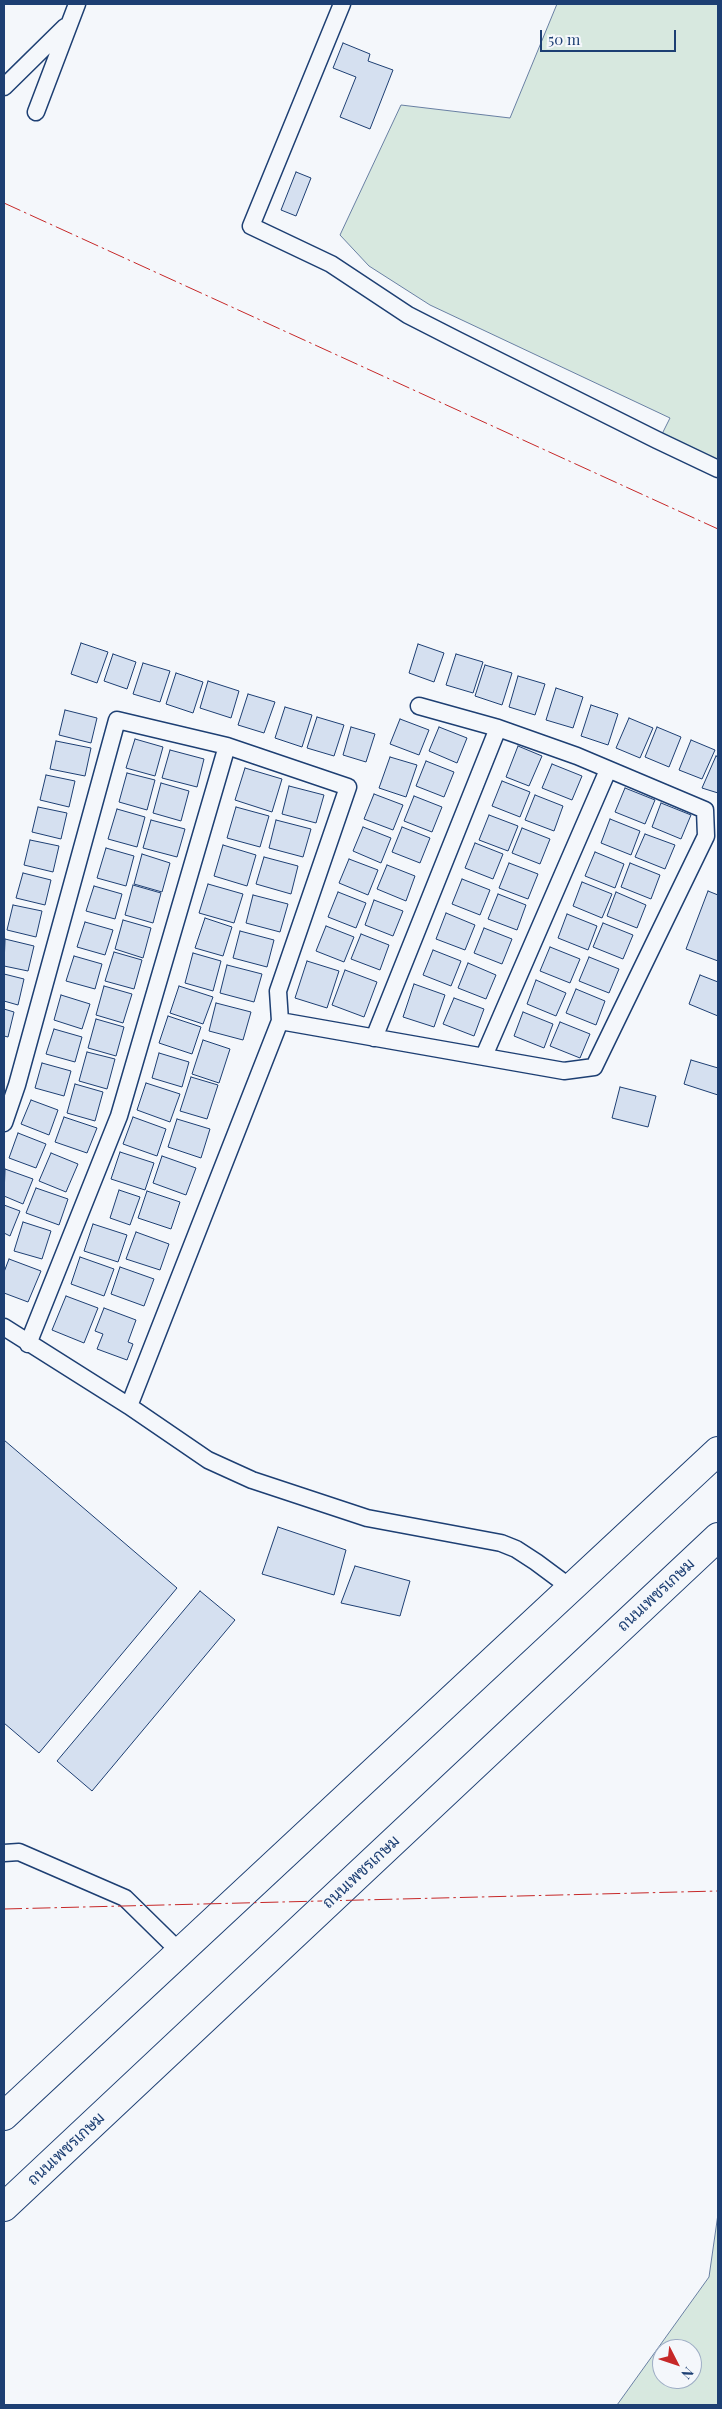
<!DOCTYPE html>
<meta charset="utf-8">
<style>
body{margin:0}
#map{position:relative;width:722px;height:2409px;overflow:hidden;background:#f4f7fb;font-family:"Playfair Display",serif}
canvas{display:block}
.frame{position:absolute;inset:0;border:5px solid #1d3f73;pointer-events:none}
.north{position:absolute;left:652px;top:2339px;width:50px;height:50px;box-sizing:border-box;background:#f4f7fb;border:1px solid #9eadc5;border-radius:50%;rotate:131deg;font-size:14px;font-weight:700;line-height:20px;text-align:center;color:#1d3f73}
.north::after{content:'';display:block;margin:auto;width:18px;height:22px;background:#c62828;clip-path:polygon(50% 0,100% 100%,50% 72%,0 100%)}
.scale{position:absolute;left:540px;top:30px;width:136px;height:22px;box-sizing:border-box;border:2px solid #1d3f73;border-top:0;padding-left:6px;font-size:15px;line-height:18px;white-space:nowrap;color:#1d3f73;-webkit-text-stroke:4px #f4f7fb;paint-order:stroke}
</style>
<div id="map">
<canvas width="722" height="2409"></canvas>
<div class="frame"></div>
<div class="north">N</div>
<div class="scale">50 m</div>
</div>
<script>
const ctx = document.querySelector('canvas').getContext('2d');
ctx.lineJoin = 'round';
function fill(path, color) { ctx.fillStyle = color; ctx.fill(path, 'evenodd'); }
const toPath = rows => new Path2D(rows.map(r => 'M' + r).join(''));
function strokePath(path, color, width, dash) { ctx.strokeStyle = color; ctx.lineWidth = width; ctx.lineCap = dash ? 'butt' : 'round'; ctx.setLineDash(dash || []); ctx.stroke(path); }
function write(font, color, halo, rows, align = 'center') {
  ctx.font = font + ' "Playfair Display",Sarabun,serif'; ctx.lineWidth = 4; ctx.setLineDash([]); ctx.textBaseline = 'middle'; ctx.strokeStyle = halo; ctx.fillStyle = color; for (const [text, x, y, turn = 0] of rows) {
    ctx.save(); ctx.translate(x, y); ctx.rotate((+turn || 0) * Math.PI / 180); ctx.textAlign = isNaN(turn) ? turn : align; if (halo) ctx.strokeText(text, 0, 0); ctx.fillText(text, 0, 0); ctx.restore();
  }
}
const green = toPath([
 [557,4,718,4,718,462,662,434,670,418,430,305,369,266,340,235,401,105,510,118,557,4],
 [718,2214,718,2405,617,2405,709,2277,718,2214],
 [662,2349,692,2349,692,2379,662,2379,662,2349]
]);
const building = toPath([
 [343,43,370,54,368,61,393,70,370,129,340,117,356,77,333,68,343,43],
 [296,172,311,178,296,216,281,210,296,172],
 [81,643,108,652,97,683,71,674,81,643],
 [418,644,444,653,434,682,409,673,418,644],
 [113,654,136,662,127,689,104,681,113,654],
 [456,654,483,662,473,693,446,685,456,654],
 [143,663,170,671,160,702,133,694,143,663],
 [485,665,512,673,502,705,475,696,485,665],
 [176,673,203,682,193,713,166,704,176,673],
 [518,676,545,684,535,715,509,707,518,676],
 [208,681,239,691,231,718,200,708,208,681],
 [556,688,583,697,573,728,546,720,556,688],
 [248,694,275,702,264,733,238,725,248,694],
 [591,705,618,714,608,745,581,736,591,705],
 [285,707,312,715,302,747,275,738,285,707],
 [65,710,97,718,91,743,59,735,65,710],
 [317,717,344,725,334,756,307,748,317,717],
 [629,718,653,728,640,758,616,748,629,718],
 [400,719,429,730,419,755,390,744,400,719],
 [351,727,375,734,366,762,343,755,351,727],
 [439,727,467,738,457,763,429,751,439,727],
 [657,727,681,737,669,767,645,757,657,727],
 [135,739,163,747,155,776,126,768,135,739],
 [691,740,715,750,702,779,679,770,691,740],
 [56,741,91,748,85,776,50,769,56,741],
 [518,746,542,756,529,786,506,777,518,746],
 [170,750,204,759,197,787,162,778,170,750],
 [716,756,718,757,718,793,702,788,716,756],
 [390,757,417,765,406,797,379,788,390,757],
 [426,761,454,772,444,797,416,786,426,761],
 [552,764,582,776,572,800,542,788,552,764],
 [245,768,282,779,272,812,235,800,245,768],
 [127,773,155,780,147,810,119,802,127,773],
 [46,775,75,781,69,807,40,800,46,775],
 [502,781,530,792,520,817,492,806,502,781],
 [161,783,189,791,181,821,153,813,161,783],
 [289,786,324,795,316,823,282,814,289,786],
 [625,788,655,800,645,824,615,812,625,788],
 [374,794,403,805,393,830,364,819,374,794],
 [535,795,563,806,554,831,525,820,535,795],
 [414,796,442,807,432,832,404,821,414,796],
 [661,803,691,815,681,839,652,827,661,803],
 [38,807,67,813,61,839,32,832,38,807],
 [236,807,269,816,260,847,227,838,236,807],
 [117,809,145,817,137,847,108,839,117,809],
 [489,815,518,826,508,851,479,840,489,815],
 [610,819,640,831,631,855,601,843,610,819],
 [151,820,185,829,177,857,143,848,151,820],
 [276,820,311,829,303,857,269,848,276,820],
 [363,827,391,838,381,863,353,851,363,827],
 [402,827,430,838,420,863,392,852,402,827],
 [522,828,550,839,540,864,512,853,522,828],
 [645,834,675,845,665,869,635,857,645,834],
 [30,840,59,846,53,872,24,865,30,840],
 [475,843,503,854,493,879,465,868,475,843],
 [223,845,256,855,247,886,214,876,223,845],
 [106,848,134,856,126,886,97,878,106,848],
 [595,852,624,864,615,888,585,876,595,852],
 [142,854,170,863,162,892,134,884,142,854],
 [264,857,298,866,291,894,256,884,264,857],
 [349,859,378,870,368,895,339,883,349,859],
 [509,863,538,874,528,899,499,888,509,863],
 [630,863,660,875,651,899,621,887,630,863],
 [387,865,415,876,406,901,377,889,387,865],
 [23,873,51,880,45,905,16,898,23,873],
 [462,879,490,890,480,915,452,904,462,879],
 [582,882,612,894,602,918,573,906,582,882],
 [208,884,243,894,234,923,199,913,208,884],
 [133,885,161,893,153,923,125,915,133,885],
 [94,886,122,894,115,919,86,911,94,886],
 [708,891,718,895,718,961,686,949,708,891],
 [338,892,366,903,356,928,328,917,338,892],
 [616,892,646,905,637,928,607,916,616,892],
 [498,894,526,905,517,930,488,919,498,894],
 [253,895,288,904,280,932,246,923,253,895],
 [374,900,403,911,393,936,365,925,374,900],
 [13,905,42,911,36,937,7,930,13,905],
 [446,913,475,925,465,950,436,939,446,913],
 [567,914,597,926,588,950,558,938,567,914],
 [205,918,232,927,223,956,195,948,205,918],
 [123,920,151,928,143,958,115,949,123,920],
 [85,922,113,930,105,955,77,947,85,922],
 [603,923,633,935,623,959,593,947,603,923],
 [326,926,354,937,344,962,316,951,326,926],
 [484,928,512,939,502,964,474,953,484,928],
 [240,931,274,940,267,967,233,958,240,931],
 [361,934,389,945,380,970,351,959,361,934],
 [5,939,34,946,28,971,4,966,5,939],
 [550,947,580,959,570,983,540,971,550,947],
 [433,950,461,961,451,986,423,975,433,950],
 [114,952,142,960,134,989,105,981,114,952],
 [193,953,221,961,213,991,185,983,193,953],
 [74,956,102,964,95,989,66,981,74,956],
 [589,957,619,969,609,993,579,981,589,957],
 [307,961,339,971,327,1008,295,998,307,961],
 [468,963,496,975,486,999,458,988,468,963],
 [227,965,262,974,254,1002,220,993,227,965],
 [345,970,377,982,364,1017,332,1005,345,970],
 [4,974,24,979,18,1005,4,1001,4,974],
 [700,975,718,982,718,1016,689,1004,700,975],
 [536,980,566,993,556,1016,527,1004,536,980],
 [414,984,445,995,434,1027,403,1017,414,984],
 [104,986,132,994,123,1023,96,1015,104,986],
 [179,986,213,997,203,1024,170,1013,179,986],
 [576,989,605,1001,596,1025,566,1013,576,989],
 [61,995,90,1004,82,1029,54,1020,61,995],
 [454,998,484,1009,474,1036,443,1024,454,998],
 [216,1003,251,1012,243,1040,209,1031,216,1003],
 [4,1009,14,1012,8,1037,4,1036,4,1009],
 [523,1012,553,1024,544,1048,514,1036,523,1012],
 [168,1016,201,1027,192,1054,159,1043,168,1016],
 [96,1019,124,1027,116,1056,88,1048,96,1019],
 [560,1022,590,1034,580,1058,550,1046,560,1022],
 [54,1029,82,1037,75,1062,46,1054,54,1029],
 [203,1040,230,1049,219,1083,192,1074,203,1040],
 [87,1052,115,1059,107,1089,79,1081,87,1052],
 [159,1053,189,1062,182,1087,152,1078,159,1053],
 [691,1060,718,1068,718,1095,684,1084,691,1060],
 [42,1063,71,1071,64,1096,35,1088,42,1063],
 [191,1077,218,1085,207,1119,180,1111,191,1077],
 [146,1083,180,1094,170,1122,137,1110,146,1083],
 [75,1084,103,1092,95,1121,67,1113,75,1084],
 [620,1087,656,1096,648,1127,612,1118,620,1087],
 [31,1100,58,1110,49,1135,21,1124,31,1100],
 [64,1117,97,1128,87,1153,55,1142,64,1117],
 [133,1117,166,1129,157,1156,123,1144,133,1117],
 [177,1119,210,1129,201,1158,168,1147,177,1119],
 [18,1133,46,1144,36,1168,9,1158,18,1133],
 [120,1152,154,1163,145,1190,111,1179,120,1152],
 [51,1153,78,1164,66,1192,39,1181,51,1153],
 [162,1156,196,1168,186,1195,153,1183,162,1156],
 [5,1169,33,1179,23,1204,4,1196,5,1169],
 [36,1188,68,1199,59,1225,26,1213,36,1188],
 [119,1190,140,1197,130,1225,110,1218,119,1190],
 [147,1191,180,1202,171,1229,138,1218,147,1191],
 [4,1205,20,1211,10,1236,4,1233,4,1205],
 [23,1222,51,1231,42,1259,14,1251,23,1222],
 [93,1224,127,1235,118,1262,84,1251,93,1224],
 [136,1232,169,1244,160,1270,126,1259,136,1232],
 [80,1257,114,1269,104,1296,71,1284,80,1257],
 [9,1259,41,1271,28,1302,4,1293,4,1272,9,1259],
 [120,1267,154,1279,144,1306,111,1294,120,1267],
 [66,1296,98,1308,84,1343,52,1330,66,1296],
 [104,1308,136,1320,128,1342,133,1344,127,1360,97,1349,103,1334,95,1331,104,1308],
 [4,1440,177,1588,39,1753,4,1723,4,1440],
 [278,1527,346,1550,334,1595,262,1574,278,1527],
 [355,1566,410,1581,400,1616,341,1603,355,1566],
 [200,1591,235,1620,92,1791,57,1761,200,1591]
]);
const street = toPath([
 [342,4,251,226,331,264,408,315,457,340,657,440,718,469],
 [4,87,65,27],
 [36,112,77,4],
 [280,1021,564,1071,594,1067,706,836,705,810,577,756,498,728,419,706],
 [374,1038,498,728],
 [484,1056,608,770],
 [4,1123,17,1085,117,720,227,746,348,787,278,991,280,1021,129,1406],
 [4,1327,129,1406,208,1460,252,1480,367,1518,501,1543,516,1549,536,1562,571,1588],
 [28,1344,119,1116,227,746],
 [4,1853,19,1852,125,1898,180,1952]
]);
const highway = toPath([
 [4,2116,718,1451],
 [4,2207,718,1537]
]);
const power = toPath([
 [4,203,718,529],
 [4,1909,718,1891]
]);
const streetNames = [
 ["ถนนเพชรเกษม",656,1595,-43],
 ["ถนนเพชรเกษม",361,1872,-43],
 ["ถนนเพชรเกษม",66,2149,-43]
];
fill(green, '#d7e8df');
strokePath(green, '#687fa3', 1);
fill(building, '#d5e0f0');
strokePath(building, '#1d3f73', 1);
strokePath(street, '#1d3f73', 19);
strokePath(highway, '#1d3f73', 30);
strokePath(street, '#f4f7fb', 16);
strokePath(highway, '#f4f7fb', 28);
strokePath(power, '#c62828', 1, [18, 4, 2.5, 4]);
write('16px', '#1d3f73', '#f4f7fb', streetNames);
</script>
